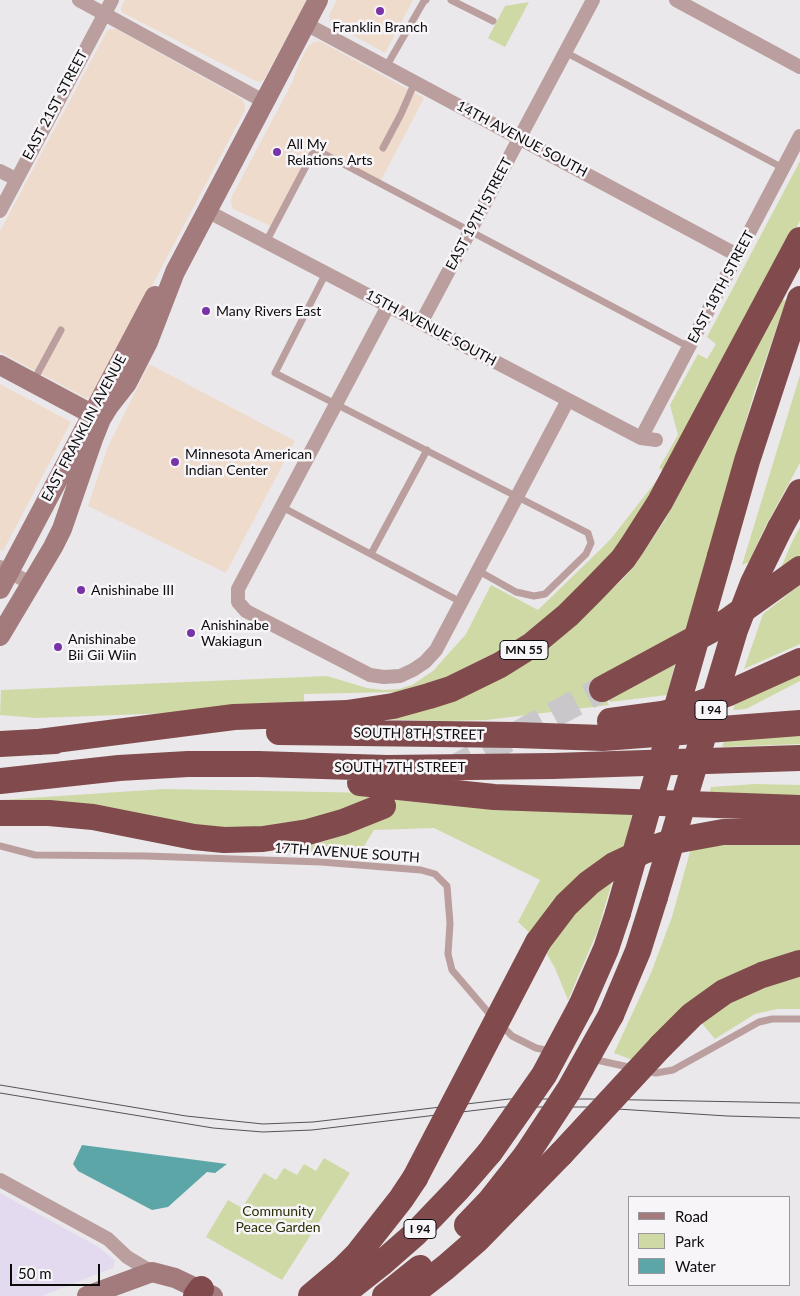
<!DOCTYPE html>
<style>
body{margin:0}
#map{position:relative;width:800px;height:1296px;overflow:hidden;background:#eae8eb;font-family:Lato,sans-serif}
canvas{display:block}
.legend{position:absolute;left:628px;top:1196px;width:162px;height:90px;box-sizing:border-box;background:#f7f5f8;border:1px solid #99979a;margin:0;padding:6px 9px;list-style:none;font-size:15px;color:#0c0b0c}
.legend li{display:flex;align-items:center;gap:10px;height:25px}
.legend b{width:25px;border:1px solid #99979a}
.scale{position:absolute;left:10px;top:1264px;width:90px;height:22px;box-sizing:border-box;border:2px solid #0c0b0c;border-top:0;padding-left:6px;font-size:15px;line-height:18px;white-space:nowrap;color:#0c0b0c;-webkit-text-stroke:4px #f7f5f8;paint-order:stroke}
</style>
<div id="map">
<canvas width="800" height="1296"></canvas>
<ul class="legend">
<li><b style="height:6px;background:#a37b7c"></b>Road</li>
<li><b style="height:14px;background:#cfd9a5"></b>Park</li>
<li><b style="height:14px;background:#5da6a8"></b>Water</li>
</ul>
<div class="scale">50 m</div>
</div>
<script>
const ctx = document.querySelector('canvas').getContext('2d');
ctx.lineJoin = 'round';
function fill(path, color) { ctx.fillStyle = color; ctx.fill(path, 'evenodd'); }
const toPath = rows => new Path2D(rows.map(r => 'M' + r).join(''));
function strokePath(path, color, width, dash) { ctx.strokeStyle = color; ctx.lineWidth = width; ctx.lineCap = dash ? 'butt' : 'round'; ctx.setLineDash(dash || []); ctx.stroke(path); }
function write(font, color, halo, rows, align = 'center') {
  ctx.font = font + ' Lato,sans-serif'; ctx.lineWidth = 5; ctx.setLineDash([]); ctx.textBaseline = 'middle'; ctx.strokeStyle = halo; ctx.fillStyle = color; for (const [text, x, y, turn = 0] of rows) {
    ctx.save(); ctx.translate(x, y); ctx.rotate((+turn || 0) * Math.PI / 180); ctx.textAlign = isNaN(turn) ? turn : align; if (halo) ctx.strokeText(text, 0, 0); ctx.fillText(text, 0, 0); ctx.restore();
  }
}
const commercial = toPath([
 [125,0,307,0,264,79,260,82,256,81,123,13,121,10,122,5],
 [337,0,413,0,385,53,333,24,330,21,329,15],
 [111,29,116,29,242,99,245,105,245,110,94,395,90,398,86,398,0,352,0,231,107,31],
 [320,41,424,98,378,186,314,151,273,227,233,209,231,202,232,196,293,81,297,68,308,46,314,42],
 [149,364,295,441,226,573,88,506,107,449],
 [0,384,71,422,3,551,0,550]
]);
const industrial = toPath([
 [0,1193,97,1246,115,1260,113,1268,42,1296,0,1296]
]);
const green = toPath([
 [529,2,505,47,488,38,505,6],
 [800,161,800,221,645,514,571,602,475,669,396,692,304,694,304,708,37,718,0,715,1,690,327,676,367,688,384,690,399,689,412,685,433,671,466,634,491,585,538,610,610,540,664,471,659,468,678,435,670,405,698,354,707,359,716,344,707,337],
 [782,299,786,301,754,393,684,636,598,681,609,705,486,720,447,721,359,719,561,636,623,579,636,563,665,520],
 [800,375,800,463,765,527,749,562,742,565],
 [800,527,800,558,778,575,791,544],
 [800,585,800,644,744,669,763,614],
 [675,664,667,695,610,702,609,699],
 [800,671,800,681,746,709,733,710,736,700],
 [800,729,800,744,722,747,726,735],
 [756,784,800,785,800,803,708,799,711,787],
 [164,789,376,793,634,808,622,853,533,936,518,922,540,880,434,828,374,830,361,851,276,852,325,841,370,825,359,806,252,833,0,800],
 [778,840,800,845,800,955,638,1062,614,1053,651,973,672,917,693,841],
 [614,875,598,930,568,1000,555,968,544,949,556,930],
 [800,972,800,1009,777,1009,755,1014,715,1039,700,1021,709,1011],
 [324,1158,350,1173,282,1280,206,1237,228,1200,242,1208,264,1173,276,1180,284,1168,297,1175,304,1164,316,1171]
]);
const water = toPath([
 [82,1145,227,1164,215,1173,207,1172,168,1207,152,1210,78,1171,73,1164]
]);
const highwayTunnel = toPath([
 [450,770,602,689]
]);
const lane = toPath([
 [451,0,493,21],
 [565,52,783,168],
 [386,67,424,1,426,0],
 [383,148,401,114,415,82],
 [266,242,315,149,689,347],
 [326,273,275,373,588,533,591,543,586,554,545,594,534,596,516,592,477,570],
 [34,380,61,330],
 [282,507,461,602],
 [371,554,427,450],
 [0,846,35,855,146,856,321,862,421,870,435,874,447,886,450,923,448,954,452,970,493,1018],
 [501,1025,512,1036,536,1048,550,1051],
 [592,1059,633,1068],
 [646,1071,656,1073,673,1070,759,1022,772,1019,800,1019]
]);
const street = toPath([
 [79,0,265,102],
 [676,0,800,67],
 [306,24,737,255],
 [0,171,16,179],
 [0,211,112,0],
 [207,211,641,438,656,440],
 [388,306,238,589,238,602,246,611,370,675,384,677,400,676,413,670,425,662,436,650,568,400],
 [421,323,593,0],
 [641,438,800,136],
 [0,567,32,584],
 [0,1180,108,1239,127,1257,152,1272]
]);
const secondary = toPath([
 [0,365,101,419],
 [0,589,155,296],
 [0,636,53,547,62,529,93,439,101,419,109,406,127,383,148,342,175,272,318,0],
 [87,1296,152,1272,175,1278,213,1296]
]);
const highway = toPath([
 [780,528,800,492],
 [720,556,747,461,800,299],
 [602,689,726,622,800,569],
 [610,721,662,714,693,706,729,693,800,661],
 [279,732,516,735,603,738,800,723],
 [39,742,234,717,347,713,393,706,429,696,451,689,500,665,532,645,568,615,591,592,623,559,632,546,660,502,800,240],
 [0,744,55,741],
 [0,781,119,768,188,764,258,764,387,768,553,766,800,758],
 [360,783,494,797,800,808],
 [0,813,49,813,93,817,194,837,224,840,263,839,308,832,343,822,383,806],
 [538,942,566,905,589,883,614,865,644,851,674,841,723,832,800,832],
 [581,1006,606,949,618,913],
 [611,1015,638,951,655,897],
 [661,1046,692,1015,724,992,762,975,800,963],
 [467,1225,490,1201,527,1154],
 [196,1296,201,1289],
 [311,1296,343,1269,357,1255,401,1199,415,1178],
 [340,1296,383,1262,415,1234,458,1189,490,1152],
 [385,1296,420,1268],
 [409,1296,446,1267,477,1240,561,1154]
]);
const tram = toPath([
 [0,1085,186,1116,263,1124,313,1122,509,1099,588,1099,800,1103],
 [0,1093,213,1128,263,1132,312,1130,503,1107,586,1107,727,1116,800,1118]
]);
const highwayBridge = toPath([
 [655,897,735,630,753,583,780,528],
 [618,913,720,556],
 [490,1152,544,1075,581,1006],
 [527,1154,569,1090,611,1015],
 [561,1154,661,1046],
 [415,1178,538,942]
]);
const markers = [
 [380,11,5,"#7733a7"],
 [277,152,5,"#7733a7"],
 [206,311,5,"#7733a7"],
 [175,462,5,"#7733a7"],
 [81,590,5,"#7733a7"],
 [191,633,5,"#7733a7"],
 [58,647,5,"#7733a7"]
];
const shields = [
 [524,650,48],
 [711,710,32],
 [420,1229,32]
];
const shieldNames = [
 ["MN 55",524,650],
 ["I 94",711,710],
 ["I 94",420,1229]
];
const poiNames = [
 ["Franklin Branch",380,27,"center"],
 ["All My",287,144],
 ["Relations Arts",287,160],
 ["Many Rivers East",216,311],
 ["Minnesota American",185,454],
 ["Indian Center",185,470],
 ["Anishinabe III",91,590],
 ["Anishinabe",201,625],
 ["Wakiagun",201,641],
 ["Anishinabe",68,639],
 ["Bii Gii Wiin",68,655]
];
const streetNames = [
 ["EAST 21ST STREET",55,105,-62],
 ["14TH AVENUE SOUTH",522,139,28],
 ["EAST 19TH STREET",479,214,-62],
 ["EAST 18TH STREET",721,287,-62],
 ["15TH AVENUE SOUTH",431,328,28],
 ["EAST FRANKLIN AVENUE",84,428,-62],
 ["SOUTH 8TH STREET",419,734,1],
 ["SOUTH 7TH STREET",400,767],
 ["17TH AVENUE SOUTH",347,853,4]
];
const parkNames = [
 ["Community",278,1211],
 ["Peace Garden",278,1227]
];
fill(commercial, '#efdbcc');
fill(industrial, '#e4daef');
fill(green, '#cfd9a5');
fill(water, '#5da6a8');
strokePath(highwayTunnel, '#c9c7ca', 26, [26, 13]);
strokePath(lane, '#bb9f9f', 7);
strokePath(street, '#bb9f9f', 14);
strokePath(secondary, '#a37b7c', 20);
strokePath(highway, '#814b4d', 26);
strokePath(tram, '#545355', 1);
strokePath(highwayBridge, '#814b4d', 26);
for (const [x, y, r, color] of markers) { const dot = new Path2D(); dot.arc(x, y, r, 0, 2 * Math.PI); ctx.fillStyle = color; ctx.fill(dot); strokePath(dot, '#f7f5f8', 2); }
for (const [x, y, w] of shields) { const box = new Path2D(); box.roundRect(x - w / 2, y - 9.5, w, 19, 4); ctx.fillStyle = '#f7f5f8'; ctx.fill(box); strokePath(box, '#0c0b0c', 1); }
write('bold 12px', '#0c0b0c', null, shieldNames);
write('14px', '#0c0b0c', '#f7f5f8', poiNames, 'left');
write('14px', '#0c0b0c', '#f7f5f8', streetNames);
write('14px', '#292f04', '#f7f5f8', parkNames);
</script>
